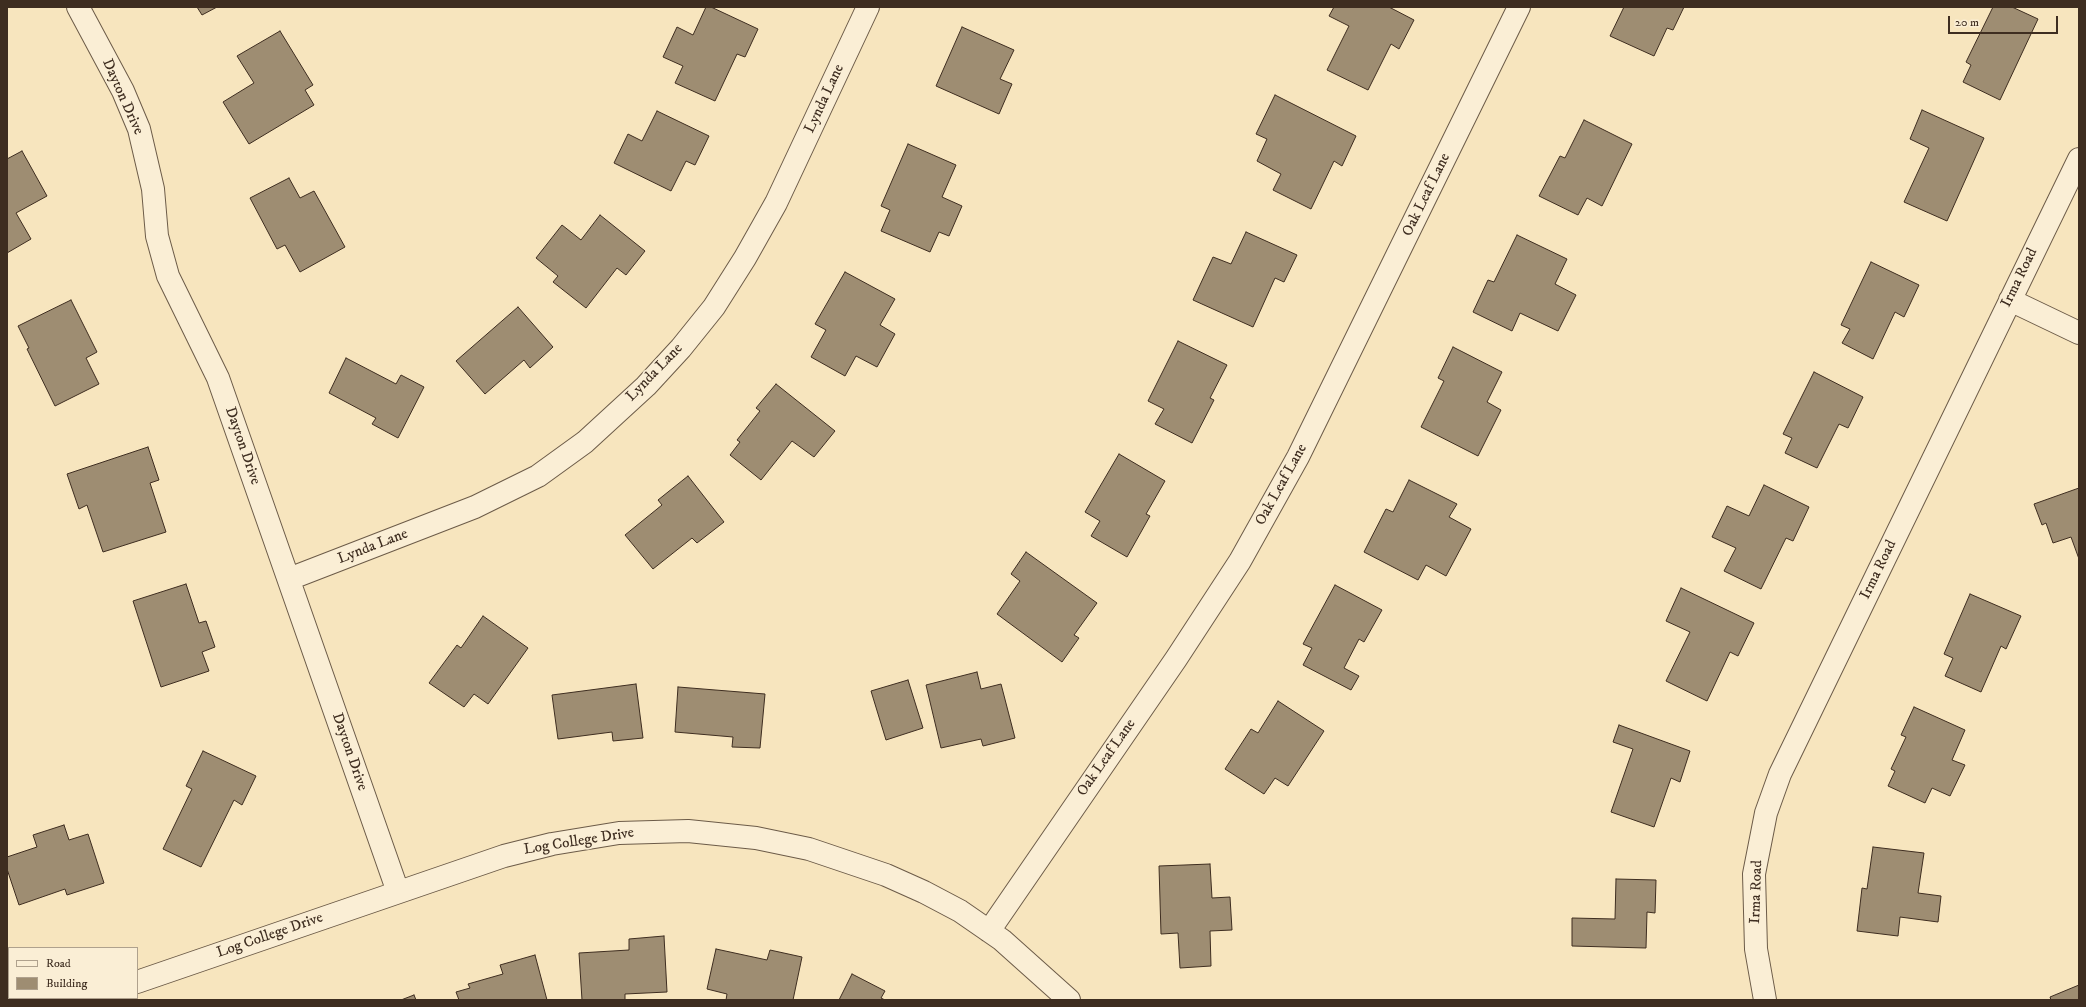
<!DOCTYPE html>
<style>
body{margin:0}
#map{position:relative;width:2086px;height:1007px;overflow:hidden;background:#f7e5be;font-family:"IM FELL DW Pica",serif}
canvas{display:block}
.frame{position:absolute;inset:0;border:8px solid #3e2d20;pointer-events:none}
.legend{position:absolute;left:8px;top:947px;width:130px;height:52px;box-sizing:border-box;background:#faeed5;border:1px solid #afa18d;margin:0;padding:5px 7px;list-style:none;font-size:12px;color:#3e2d20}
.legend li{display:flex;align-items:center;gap:8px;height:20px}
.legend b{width:20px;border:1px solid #afa18d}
.scale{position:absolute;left:1948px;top:16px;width:110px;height:18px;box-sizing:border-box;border:2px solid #3e2d20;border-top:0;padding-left:5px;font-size:12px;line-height:14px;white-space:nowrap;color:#3e2d20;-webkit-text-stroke:3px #faeed5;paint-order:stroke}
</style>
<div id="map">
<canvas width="2086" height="1007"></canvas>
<div class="frame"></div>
<ul class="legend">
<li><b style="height:5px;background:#faeed5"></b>Road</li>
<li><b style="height:11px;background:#9e8d72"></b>Building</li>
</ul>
<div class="scale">20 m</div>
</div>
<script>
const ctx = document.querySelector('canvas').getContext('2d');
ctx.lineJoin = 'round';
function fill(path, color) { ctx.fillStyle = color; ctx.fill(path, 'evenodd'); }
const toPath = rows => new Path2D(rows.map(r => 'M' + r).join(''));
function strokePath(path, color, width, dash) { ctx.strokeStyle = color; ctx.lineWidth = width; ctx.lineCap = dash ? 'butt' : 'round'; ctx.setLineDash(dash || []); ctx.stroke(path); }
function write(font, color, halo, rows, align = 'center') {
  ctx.font = font + ' "IM FELL DW Pica",serif'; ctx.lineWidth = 3.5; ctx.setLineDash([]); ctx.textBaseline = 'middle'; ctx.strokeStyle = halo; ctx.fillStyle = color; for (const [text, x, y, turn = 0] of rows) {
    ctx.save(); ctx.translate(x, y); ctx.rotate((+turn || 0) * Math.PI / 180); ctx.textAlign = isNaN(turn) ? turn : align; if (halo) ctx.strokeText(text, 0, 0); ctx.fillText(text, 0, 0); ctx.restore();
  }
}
const building = toPath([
 [197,7,217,7,202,15,197,7],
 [706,7,711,7,758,29,745,57,737,54,715,101,675,83,683,66,663,57,677,27,693,35,706,7],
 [1334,7,1389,7,1414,20,1399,49,1391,44,1368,90,1327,70,1349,26,1329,16,1334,7],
 [1624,7,1684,7,1673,30,1667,28,1654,56,1610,36,1624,7],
 [1993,7,2012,7,2038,19,2000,100,1963,82,1971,65,1966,62,1993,7],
 [962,27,1014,50,1000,79,1012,84,999,114,936,86,962,27],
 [280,31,313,85,305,90,314,105,249,144,223,102,254,83,237,56,280,31],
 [1275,95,1356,136,1342,166,1334,161,1311,209,1273,190,1281,174,1257,161,1267,139,1256,134,1275,95],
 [1922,110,1984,138,1947,221,1904,202,1929,148,1910,139,1922,110],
 [657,111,709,136,695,165,686,161,671,191,614,163,628,134,642,141,657,111],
 [1584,120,1632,144,1602,206,1587,198,1578,215,1539,196,1560,156,1565,158,1584,120],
 [908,144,956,165,942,197,962,206,949,236,939,232,930,252,881,231,890,210,881,206,908,144],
 [22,151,47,196,16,213,31,239,7,253,7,159,22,151],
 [289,178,300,198,314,191,345,247,300,272,285,245,277,249,250,198,289,178],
 [600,215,645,251,626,275,617,268,586,308,553,282,558,276,536,258,562,225,581,240,600,215],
 [1246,232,1297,255,1284,282,1275,278,1253,327,1193,300,1213,257,1231,264,1246,232],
 [1517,235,1567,259,1555,284,1576,295,1558,331,1520,313,1512,331,1473,312,1488,280,1494,282,1517,235],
 [1871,262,1919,285,1904,317,1895,312,1873,359,1842,343,1850,329,1841,325,1871,262],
 [845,272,895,299,880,325,895,334,877,367,856,356,845,376,811,357,826,330,815,324,845,272],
 [71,300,97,352,86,358,99,384,55,406,27,349,29,348,18,326,71,300],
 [518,307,553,347,530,368,524,360,485,394,456,361,518,307],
 [1178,341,1227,365,1210,398,1214,400,1192,443,1155,424,1164,409,1148,401,1178,341],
 [1453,347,1502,372,1487,402,1501,410,1478,456,1421,427,1444,381,1438,378,1453,347],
 [346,358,396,384,401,375,424,387,398,438,372,424,376,418,329,393,346,358],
 [1814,372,1863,397,1848,428,1839,424,1817,468,1785,453,1792,438,1783,434,1814,372],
 [776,384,835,431,814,457,792,441,761,480,730,455,740,442,737,440,760,411,756,408,776,384],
 [148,447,159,480,150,483,166,532,103,552,87,505,79,509,67,474,148,447],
 [1119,454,1165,481,1146,514,1150,516,1127,557,1091,536,1100,521,1085,512,1119,454],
 [688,476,724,522,697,543,692,538,653,569,625,535,662,505,658,500,688,476],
 [1409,480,1457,504,1449,517,1471,529,1446,576,1426,565,1418,580,1364,552,1386,509,1393,512,1409,480],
 [1764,485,1809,507,1793,541,1786,538,1761,589,1724,571,1736,548,1712,537,1727,506,1749,516,1764,485],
 [2079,488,2079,559,2071,537,2053,543,2046,523,2042,525,2034,504,2079,488],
 [1026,552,1097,603,1074,635,1079,638,1062,662,997,614,1020,581,1011,574,1026,552],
 [186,584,199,623,206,621,215,647,202,652,209,671,161,687,133,601,186,584],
 [1335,585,1382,610,1364,642,1359,639,1344,668,1359,676,1351,690,1303,665,1312,648,1303,644,1335,585],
 [1681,588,1754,623,1738,656,1730,652,1707,701,1666,681,1690,632,1666,621,1681,588],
 [1970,594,2021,616,2006,649,2001,646,1981,692,1945,676,1953,658,1944,654,1970,594],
 [483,616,528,648,488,704,474,694,464,707,429,683,457,645,461,648,483,616],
 [977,672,981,689,1001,684,1015,738,983,746,981,739,941,748,926,685,977,672],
 [908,680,923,728,886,740,871,691,908,680],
 [636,684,643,738,613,741,612,732,558,739,552,695,636,684],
 [678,687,765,694,760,748,732,747,733,737,675,732,678,687],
 [1278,701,1324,731,1288,786,1275,778,1264,794,1225,769,1251,729,1258,733,1278,701],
 [1914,707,1965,730,1952,760,1965,765,1950,796,1932,788,1925,803,1888,786,1895,771,1891,769,1906,737,1901,735,1914,707],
 [1619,725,1690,751,1680,782,1671,778,1654,827,1611,812,1633,749,1613,742,1619,725],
 [203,751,256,776,242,805,234,800,201,867,163,849,192,789,186,786,203,751],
 [64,825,69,840,88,834,104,883,67,895,65,889,19,905,7,869,7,857,37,847,33,835,64,825],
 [1873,847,1924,853,1918,893,1941,896,1938,922,1900,917,1898,936,1857,931,1862,888,1867,889,1873,847],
 [1210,864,1212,898,1230,897,1232,930,1210,931,1211,966,1180,968,1178,933,1161,934,1159,866,1210,864],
 [1616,879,1656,880,1655,913,1647,912,1646,948,1572,946,1572,918,1615,919,1616,879],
 [664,936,667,992,625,994,625,1000,582,1000,579,953,629,950,629,939,664,936],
 [716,949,767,960,770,950,802,957,793,1000,726,1000,727,994,707,989,716,949],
 [535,955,547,1000,459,1000,456,992,470,988,468,984,503,974,500,965,535,955],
 [852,974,885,991,881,998,885,1000,839,1000,852,974],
 [2079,985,2079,1000,2051,1000,2050,997,2079,985],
 [414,995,416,1000,401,1000,414,995]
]);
const minor = toPath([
 [78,7,123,91,139,129,153,189,157,236,168,276,218,378,398,892],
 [2010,300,2079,333],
 [289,579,475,507,538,476,585,442,646,386,681,348,714,307,745,258,776,203,868,7],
 [989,931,1176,659,1240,561,1298,457,1519,7],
 [137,982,504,856,552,844,619,833,688,831,756,838,809,849,886,875,924,892,960,911,1002,940,1069,1000],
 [85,1000,91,998],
 [1765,1000,1756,949,1754,874,1766,813,1780,774,2079,159]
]);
const streetNames = [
 ["Dayton Drive",122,97,66],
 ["Lynda Lane",825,99,-65],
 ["Oak Leaf Lane",1427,195,-64],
 ["Irma Road",2020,278,-64],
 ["Lynda Lane",655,373,-46],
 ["Dayton Drive",242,446,71],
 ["Oak Leaf Lane",1282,485,-61],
 ["Lynda Lane",373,547,-21],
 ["Irma Road",1879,570,-64],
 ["Dayton Drive",349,752,71],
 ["Oak Leaf Lane",1107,758,-55],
 ["Log College Drive",579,842,-9],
 ["Irma Road",1757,892,-88],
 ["Log College Drive",270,936,-19]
];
fill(building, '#9e8d72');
strokePath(building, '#3e2d20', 1);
strokePath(minor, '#6c5b48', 24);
strokePath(minor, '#faeed5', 22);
write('15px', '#3e2d20', '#faeed5', streetNames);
</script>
